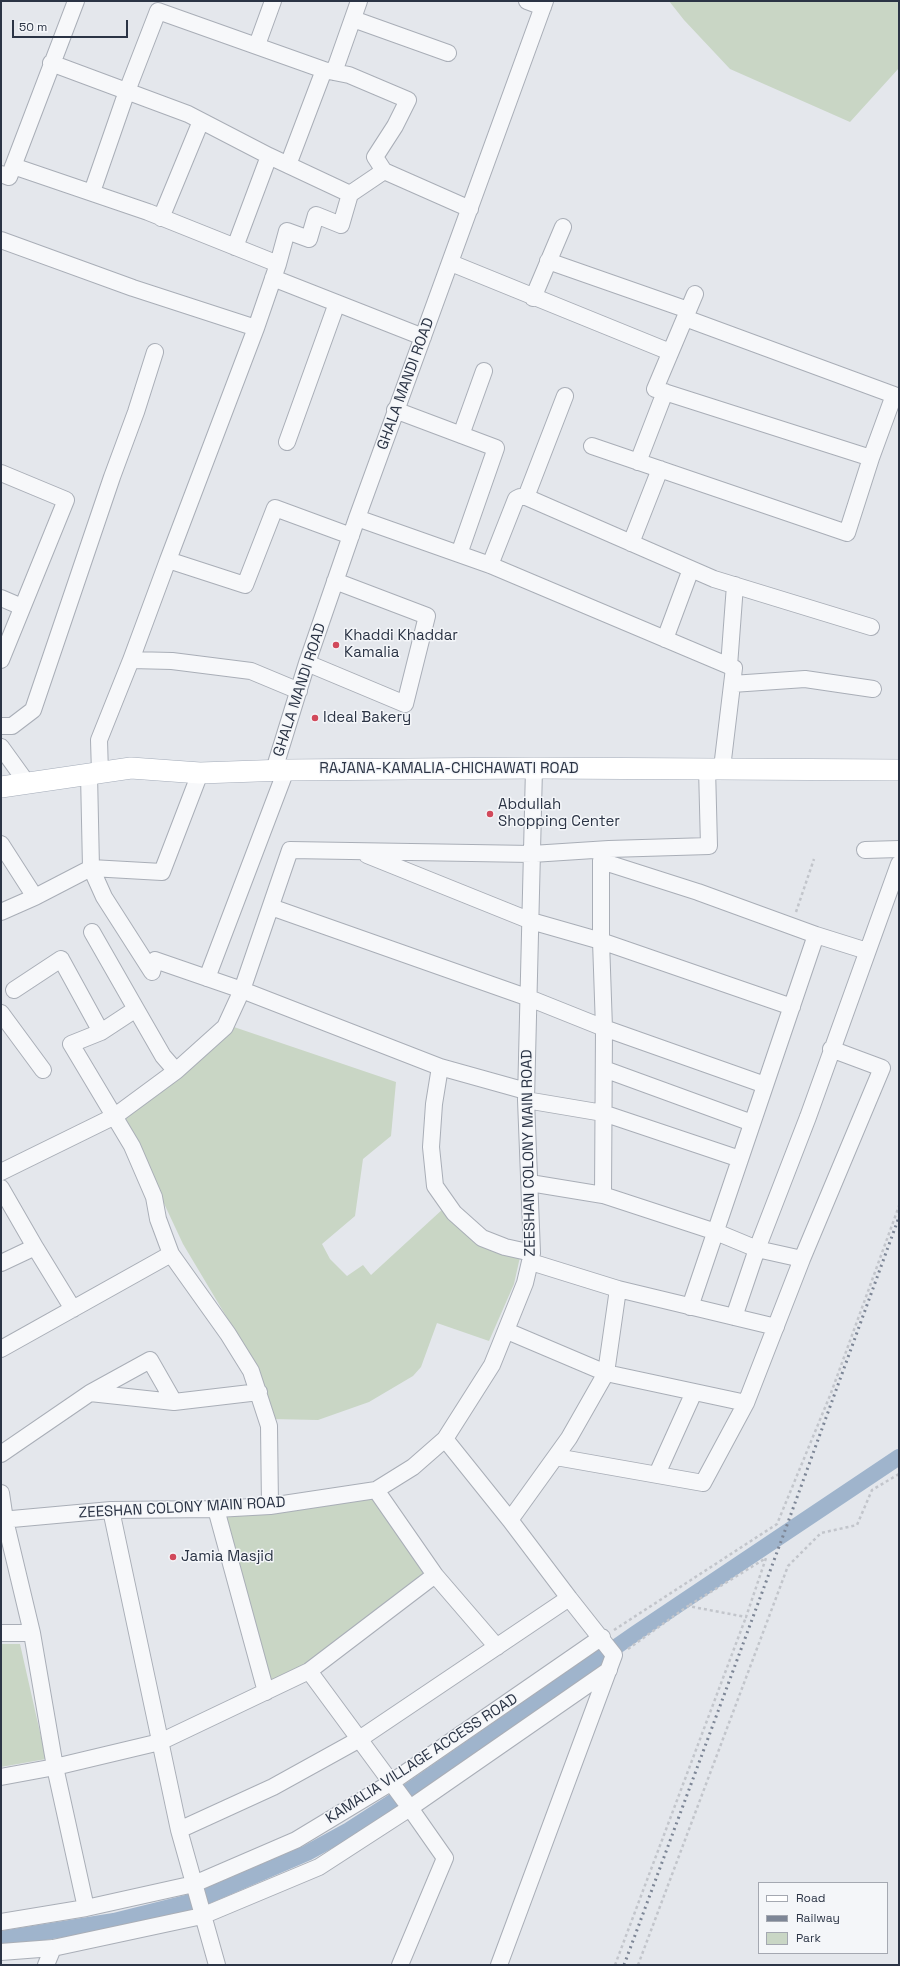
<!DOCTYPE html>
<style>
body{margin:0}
#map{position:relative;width:900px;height:1966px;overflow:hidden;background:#e4e7ec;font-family:"Space Grotesk",sans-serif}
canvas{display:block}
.frame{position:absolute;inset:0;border:2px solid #2b3445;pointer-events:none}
.legend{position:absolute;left:758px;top:1882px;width:130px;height:72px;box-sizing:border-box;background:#f4f6f9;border:1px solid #a4a8b1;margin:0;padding:5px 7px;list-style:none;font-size:12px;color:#2b3445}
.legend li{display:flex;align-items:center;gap:8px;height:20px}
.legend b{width:20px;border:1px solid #a4a8b1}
.scale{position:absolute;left:12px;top:20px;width:116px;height:18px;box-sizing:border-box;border:2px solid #2b3445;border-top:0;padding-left:5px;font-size:12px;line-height:14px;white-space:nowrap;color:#2b3445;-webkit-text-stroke:3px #f4f6f9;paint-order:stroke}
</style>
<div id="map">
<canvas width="900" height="1966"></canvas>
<div class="frame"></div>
<ul class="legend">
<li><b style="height:5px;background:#fff"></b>Road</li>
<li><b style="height:5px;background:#7d8696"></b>Railway</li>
<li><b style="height:11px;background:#c9d6c5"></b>Park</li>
</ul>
<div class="scale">50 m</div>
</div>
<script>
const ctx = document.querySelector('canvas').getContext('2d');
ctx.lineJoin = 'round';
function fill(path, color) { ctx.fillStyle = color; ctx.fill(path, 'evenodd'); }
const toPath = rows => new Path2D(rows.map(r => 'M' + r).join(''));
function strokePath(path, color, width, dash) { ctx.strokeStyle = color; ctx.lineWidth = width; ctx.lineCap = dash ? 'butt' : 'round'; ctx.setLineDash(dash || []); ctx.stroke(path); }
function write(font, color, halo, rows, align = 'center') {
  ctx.font = font + ' "Space Grotesk",sans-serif'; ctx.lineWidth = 3; ctx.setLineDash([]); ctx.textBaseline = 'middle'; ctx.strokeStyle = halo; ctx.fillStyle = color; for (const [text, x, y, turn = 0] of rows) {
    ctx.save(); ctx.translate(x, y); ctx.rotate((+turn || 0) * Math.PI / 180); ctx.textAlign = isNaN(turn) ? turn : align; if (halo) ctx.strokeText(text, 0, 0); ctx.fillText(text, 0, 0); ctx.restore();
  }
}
const green = toPath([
 [669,1,899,1,899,68,850,122,730,69,684,20],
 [231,1026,396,1082,391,1136,363,1159,355,1216,322,1244,330,1259,347,1276,363,1265,371,1275,444,1208,520,1257,514,1284,489,1341,437,1323,421,1367,413,1376,369,1402,318,1420,272,1419,257,1368,183,1244,123,1116],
 [376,1490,433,1572,309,1671,266,1692,216,1509],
 [1,1644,20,1644,46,1759,1,1767]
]);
const canal = toPath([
 [1,1939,114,1921,198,1900,307,1853,349,1830,400,1797,636,1633,899,1457]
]);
const path = toPath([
 [796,912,814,859],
 [614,1630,777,1524,831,1393,899,1206],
 [628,1649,688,1606,746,1617,766,1558,688,1606],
 [615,1965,746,1617],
 [638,1965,788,1566,821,1533,857,1525,872,1490,899,1474]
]);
const minor = toPath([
 [527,1,543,7],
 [353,19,448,53],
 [257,45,273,1],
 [51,63,188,114,269,156,350,194],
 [334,72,359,1],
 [288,165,324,70],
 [13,166,148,212,278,264],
 [384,171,470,209],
 [1,174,9,177,76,1],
 [92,192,127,91,158,11,324,70,349,75,408,100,395,126,375,157,384,171,350,194,341,225,316,215,309,239,287,231,278,264,256,328,168,560],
 [161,218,201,121],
 [1,240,133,288,256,328],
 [235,247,269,156],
 [548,261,688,310],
 [451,263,670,352],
 [273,278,423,337],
 [695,294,655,389,871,458],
 [533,298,563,227],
 [395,410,496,448,459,554],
 [461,435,484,371],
 [287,442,337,303],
 [592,446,847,533,871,458,894,395,685,318],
 [638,462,665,392],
 [1,473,66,500,1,660],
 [526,497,565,396],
 [357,518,490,565,734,668,722,768],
 [631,543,660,469],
 [490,565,516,499,520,497,526,497,714,579,871,627],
 [1,598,22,607],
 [665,639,691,569],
 [131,660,168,560,245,585,275,508,351,536],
 [307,663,405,704,427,616,335,581],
 [729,666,735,585],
 [732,684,805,679,873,689],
 [1,726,12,726,33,710,112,477,136,412,155,352],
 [1,747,27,783],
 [274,770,307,663,357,518,545,1],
 [100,773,99,740,131,660,172,661,251,671,299,691],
 [89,774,91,868,104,897,152,972,155,960,242,990,440,1067,526,1091],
 [1,844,35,897,1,912],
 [865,850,899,849],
 [367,855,531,921,601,941,604,1028,765,1085],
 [35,897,91,868,162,872,200,773],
 [271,907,529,998,604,1028,603,1195,716,1232,757,1249,808,1117,899,864],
 [92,932,136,1009],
 [816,935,867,951],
 [207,978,286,770],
 [14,990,61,959,101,1032,71,1044,132,1146,154,1197,158,1219,171,1254,228,1334,251,1371,269,1426,270,1506],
 [1,1013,43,1070],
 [101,1032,136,1009,163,1056,176,1071],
 [440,1067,434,1104,431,1147,435,1186,454,1213,482,1238,505,1247,532,1253],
 [604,1069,752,1123],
 [526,1100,603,1113,740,1159],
 [1,1172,115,1116,176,1071,225,1027,242,990,290,850,532,854,609,849,709,846,707,768],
 [530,1183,603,1195],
 [1,1188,35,1247,1,1263],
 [35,1247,73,1309],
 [802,1259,882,1068,831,1049],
 [618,1289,776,1327],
 [690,1307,816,935,698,892,601,861,601,941,792,1007],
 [507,1331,606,1373,746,1403],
 [1,1349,171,1254],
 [90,1393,174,1402,259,1392],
 [1,1454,90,1393,150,1360,174,1402],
 [556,1457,703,1483,746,1403,802,1259,757,1249,734,1317],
 [657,1474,694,1392],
 [1,1493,5,1520,32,1633,55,1767,86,1908],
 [216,1509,266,1692],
 [111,1510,179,1830,217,1965],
 [1,1520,111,1510,216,1509,270,1506,376,1490,413,1467,445,1439,492,1365,525,1283,532,1253,526,1100,534,768],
 [510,1520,569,1438,606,1373,618,1289,531,1262],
 [435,1575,497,1647],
 [1,1633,32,1633],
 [309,1671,410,1808,609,1670],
 [1,1777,55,1767,160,1742,309,1671,435,1575,376,1490],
 [179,1830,273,1787,358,1740,569,1598,510,1520,445,1439],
 [1,1922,86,1908,194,1884,296,1840,392,1782,602,1637],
 [1,1952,53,1948,202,1916,319,1867,410,1808,445,1858,400,1965],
 [46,1965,53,1948],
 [499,1965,614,1655,569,1598]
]);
const major = toPath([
 [1,787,131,768,200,773,286,770,534,768,899,770]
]);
const rail = toPath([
 [624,1965,783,1536,899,1217]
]);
const markers = [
 [336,645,4,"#d1495b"],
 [315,718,4,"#d1495b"],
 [490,814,4,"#d1495b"],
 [173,1557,4,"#d1495b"]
];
const streetNames = [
 ["GHALA MANDI ROAD",406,384,-70],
 ["GHALA MANDI ROAD",300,690,-72],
 ["RAJANA-KAMALIA-CHICHAWATI ROAD",449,769],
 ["ZEESHAN COLONY MAIN ROAD",529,1153,-91],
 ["ZEESHAN COLONY MAIN ROAD",182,1508,-3],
 ["KAMALIA VILLAGE ACCESS ROAD",422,1759,-33]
];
const poiNames = [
 ["Khaddi Khaddar",344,636],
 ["Kamalia",344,653],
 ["Ideal Bakery",323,718],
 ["Abdullah",498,805],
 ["Shopping Center",498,822],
 ["Jamia Masjid",181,1557]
];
fill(green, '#c9d6c5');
strokePath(canal, '#9fb4cc', 16);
strokePath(minor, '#a9aeb7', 18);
strokePath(major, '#a3abb8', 22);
strokePath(path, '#c2c5cb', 2.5, [3, 3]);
strokePath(minor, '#f7f8fa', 16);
strokePath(major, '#fff', 21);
strokePath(rail, '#7d8696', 3, [2, 4]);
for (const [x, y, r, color] of markers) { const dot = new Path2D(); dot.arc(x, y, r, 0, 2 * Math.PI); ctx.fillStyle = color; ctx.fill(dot); strokePath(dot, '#f4f6f9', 1.5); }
write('15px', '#2b3445', '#f4f6f9', streetNames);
write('15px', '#2b3445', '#f4f6f9', poiNames, 'left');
</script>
